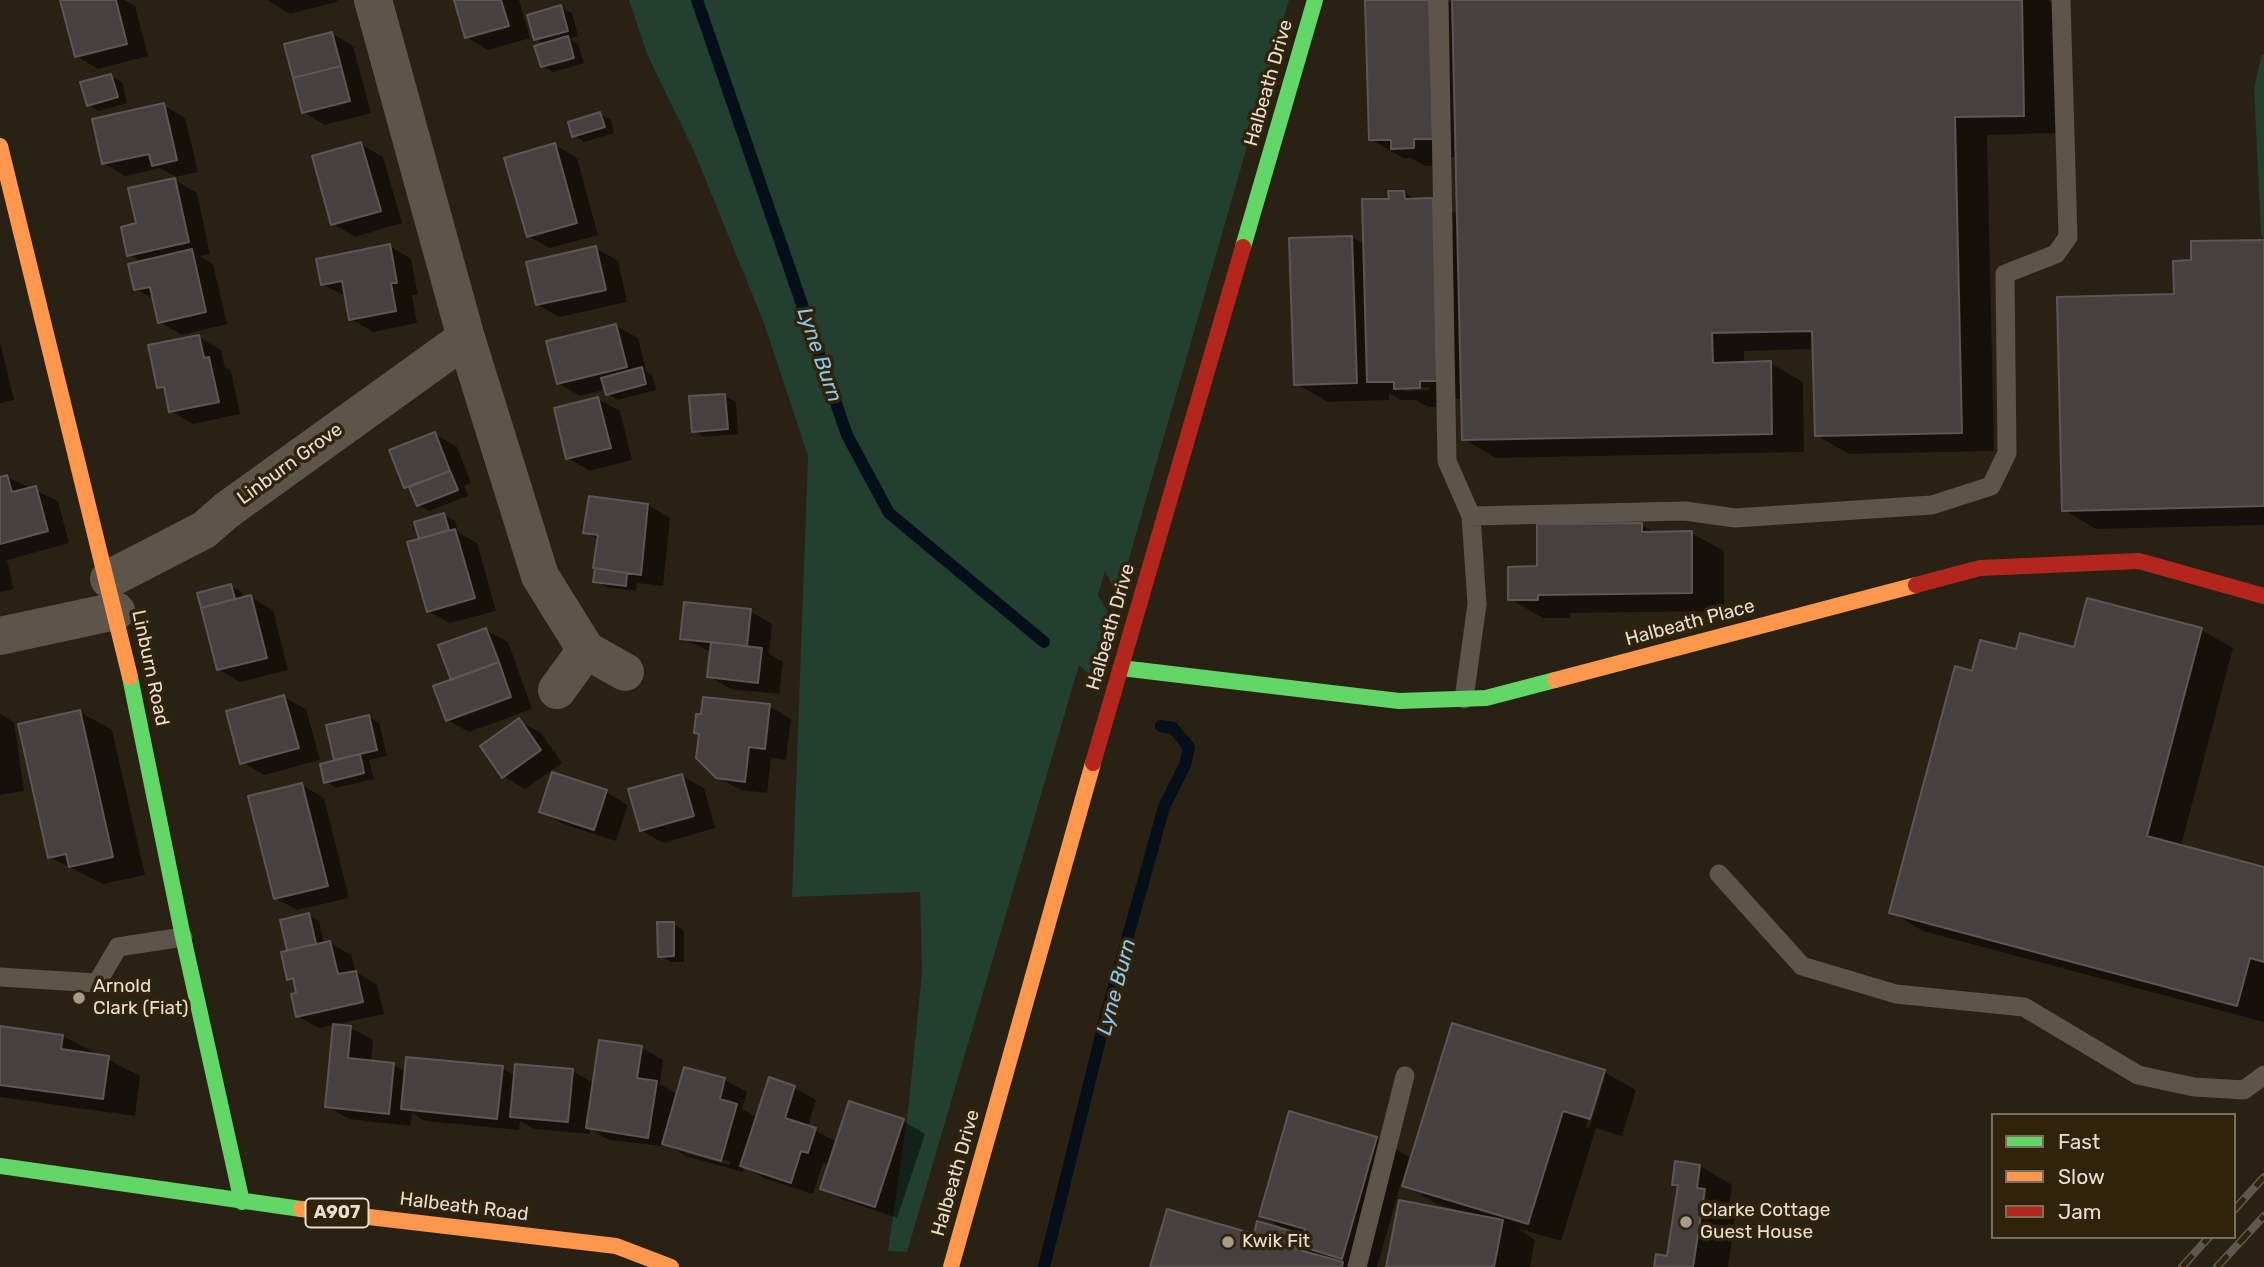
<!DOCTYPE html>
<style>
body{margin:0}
#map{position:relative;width:2264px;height:1267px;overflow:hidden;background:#292113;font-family:Rubik,sans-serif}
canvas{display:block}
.legend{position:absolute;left:1991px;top:1113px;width:245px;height:126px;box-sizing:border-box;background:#31230b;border:2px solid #7b6e5a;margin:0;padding:9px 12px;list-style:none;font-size:21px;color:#e9dfd1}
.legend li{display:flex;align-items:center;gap:14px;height:35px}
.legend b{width:35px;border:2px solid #7b6e5a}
</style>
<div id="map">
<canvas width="2264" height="1267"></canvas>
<ul class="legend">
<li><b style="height:9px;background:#63d668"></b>Fast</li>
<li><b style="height:9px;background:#ff974d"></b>Slow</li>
<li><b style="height:9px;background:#b3261e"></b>Jam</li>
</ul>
</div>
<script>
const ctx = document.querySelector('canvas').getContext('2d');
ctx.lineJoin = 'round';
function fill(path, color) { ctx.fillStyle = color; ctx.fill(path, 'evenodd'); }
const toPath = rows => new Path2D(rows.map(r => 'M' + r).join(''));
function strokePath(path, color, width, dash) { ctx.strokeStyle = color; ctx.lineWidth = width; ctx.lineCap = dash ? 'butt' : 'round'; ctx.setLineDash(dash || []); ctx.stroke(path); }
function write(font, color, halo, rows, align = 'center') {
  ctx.font = font + ' Rubik,sans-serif'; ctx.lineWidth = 7; ctx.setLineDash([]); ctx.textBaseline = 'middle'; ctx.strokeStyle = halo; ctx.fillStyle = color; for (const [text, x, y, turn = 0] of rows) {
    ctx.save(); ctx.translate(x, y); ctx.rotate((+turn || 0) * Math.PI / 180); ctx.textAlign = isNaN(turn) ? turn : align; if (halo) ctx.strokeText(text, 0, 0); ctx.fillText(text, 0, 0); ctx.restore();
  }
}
const green = toPath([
 [629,0,1289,0,1118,597,1105,571,1098,595,1109,614,1089,674,1079,665,907,1252,888,1251,908,1111,922,973,920,892,792,897,808,456,764,323,693,149,647,54],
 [2262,54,2264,55,2264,240,2261,234,2254,88]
]);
const shadow = toPath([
 [62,0,124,0,135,6,148,56,98,69,76,56],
 [267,0,337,0,337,2,290,14],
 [456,0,519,0,530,38,488,50,466,37],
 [1366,0,1446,0,1454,4,1454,0,2048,0,2053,3,2056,133,1987,135,1994,451,1849,454,1816,435,1814,349,1744,351,1744,364,1770,363,1803,382,1804,452,1496,458,1464,439,1463,399,1452,399,1452,406,1428,407,1416,400,1401,400,1389,393,1389,400,1328,402,1295,383,1352,237,1365,245,1390,200,1404,192,1417,200,1432,200,1459,215,1457,157,1446,157,1446,166,1425,166,1411,158,1403,158,1370,139],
 [1399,387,1429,387,1429,390,1406,391],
 [561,7,572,13,578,36,569,39,578,44,584,63,553,72,542,66,546,45,536,39],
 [331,33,353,46,371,113,325,125,303,112],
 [111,76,122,82,127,103,99,111,88,105],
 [163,105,185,118,198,172,176,177,160,168,125,176,103,163],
 [600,114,611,120,614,133,584,142,574,135],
 [361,144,383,157,402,223,355,237,333,224],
 [555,145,577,158,598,235,550,248,528,236],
 [175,180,197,193,210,254,200,256,213,264,227,324,182,335,160,322,155,300,136,289,142,262,128,254,138,225],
 [2264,241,2264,525,2096,529,2064,510,2193,262],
 [390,246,411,259,418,295,412,295,417,323,373,332,351,319,347,297,322,284],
 [596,248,618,261,627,302,559,317,537,304],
 [616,326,638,338,646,371,652,375,656,390,618,400,607,394,606,389,580,396,558,383],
 [199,337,221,350,225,368,231,371,240,414,193,424,171,411,167,392,158,387],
 [0,342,14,400,0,403],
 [725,396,736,402,738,434,704,437,694,431],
 [598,399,620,411,632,460,590,471,568,458],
 [435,434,457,447,471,483,464,486,468,496,429,511,418,505,413,491,405,487],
 [7,477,58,501,69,543,7,560,14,589,0,592,0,479],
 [648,505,670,518,663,586,637,583,636,591,606,587,595,581,599,540,585,532],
 [444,515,455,521,458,532,477,543,496,611,450,623,428,611,421,540],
 [1641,525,1656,533,1691,533,1724,551,1724,611,1570,613,1570,618,1543,618,1510,599,1539,568],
 [231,586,242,592,243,599,251,597,273,610,288,670,240,682,218,669,199,594],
 [750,611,772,624,769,654,783,662,779,694,731,689,709,676,711,652,682,638],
 [486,630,508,642,532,709,469,732,447,720,453,681],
 [2201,630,2233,648,2181,846,2264,869,2264,1022,1923,931,1891,912,1973,673,2017,651,2075,649],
 [284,697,306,709,320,760,264,775,242,762],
 [769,706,791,719,786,760,771,758,767,793,740,790,717,777],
 [80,712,112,730,145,875,103,884,50,857],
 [0,714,14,722,24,791,0,795],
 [369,717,379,723,387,756,369,760,374,779,336,788,326,781,336,761,328,726],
 [519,721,541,733,562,763,525,789,503,776],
 [553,774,606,792,628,805,616,841,563,824,541,811],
 [682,776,704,788,715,828,663,843,641,830],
 [302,785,324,798,349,898,297,910,275,898],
 [309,915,319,921,324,944,329,942,351,955,356,972,377,985,384,1014,319,1028,297,1016,295,982,288,978,292,951,288,949],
 [673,924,684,930,684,962,671,962,660,956],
 [335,1026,351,1028,373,1040,371,1062,393,1065,407,1072,502,1068,515,1076,572,1071,594,1083,642,1048,663,1060,660,1084,678,1095,685,1069,725,1080,747,1092,742,1109,758,1118,770,1080,795,1088,816,1100,808,1127,837,1142,903,1121,925,1134,897,1218,844,1200,822,1188,830,1165,823,1163,813,1194,764,1178,744,1167,743,1172,686,1156,671,1147,609,1140,590,1129,590,1134,534,1129,520,1121,519,1130,425,1121,412,1113,410,1126,349,1119,327,1106],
 [685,1149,730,1162,729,1165,685,1153],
 [0,1028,63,1036,140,1076,135,1116,0,1097],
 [1604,1072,1636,1090,1622,1136,1596,1128,1561,1241,1517,1228,1535,1240,1530,1267,1388,1267,1461,1211,1437,1204,1401,1183,1377,1267,1152,1267,1255,1236,1288,1231,1261,1215,1290,1113,1377,1138,1409,1157,1402,1183,1405,1184],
 [1601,1077,1605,1077,1589,1128,1586,1127],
 [1677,1163,1700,1166,1732,1185,1729,1206,1736,1210,1728,1267,1656,1267,1669,1258,1679,1187,1674,1184]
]);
const stream = toPath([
 [697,0,847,435,889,513,1044,642],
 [1044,1267,1106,1015,1164,807,1185,765,1189,747,1173,728,1161,726]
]);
const building = toPath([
 [60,0,116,0,127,44,75,57,60,0],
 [454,0,501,0,509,26,465,38,454,0],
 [1365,0,1429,0,1433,139,1414,139,1414,148,1391,149,1391,140,1369,140,1365,0],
 [1452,0,2022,0,2024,116,1955,117,1962,433,1815,436,1812,331,1712,333,1713,363,1771,361,1772,434,1462,440,1452,0],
 [561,5,568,31,534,40,527,15,561,5],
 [332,32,341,66,293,78,284,44,332,32],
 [568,36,574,58,541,67,534,46,568,36],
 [341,66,350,101,302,113,293,78,341,66],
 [111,74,118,97,87,106,80,82,111,74],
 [164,103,177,160,152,166,149,154,102,164,92,119,164,103],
 [600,112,605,127,572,137,568,122,600,112],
 [361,142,381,211,331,225,312,156,361,142],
 [555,143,577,223,527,237,504,158,555,143],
 [175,178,189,242,127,256,121,227,136,223,128,188,175,178],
 [1388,191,1404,191,1405,199,1433,198,1437,381,1420,381,1420,388,1394,389,1394,382,1367,382,1362,199,1389,199,1388,191],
 [1352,236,1357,383,1294,385,1289,238,1352,236],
 [2264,240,2264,506,2062,511,2057,297,2174,294,2173,261,2191,260,2191,241,2264,240],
 [390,244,397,283,391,283,396,311,349,320,342,281,321,285,316,259,390,244],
 [596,246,606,290,536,305,526,262,596,246],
 [192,249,206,312,158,323,150,287,134,290,128,264,192,249],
 [616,324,627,367,557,384,546,341,616,324],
 [199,335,204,358,209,357,219,402,169,412,164,387,157,388,148,345,199,335],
 [642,367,646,384,606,395,601,378,642,367],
 [725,394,728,429,692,432,689,396,725,394],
 [598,397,611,448,566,459,554,408,598,397],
 [435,432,450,471,404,488,389,450,435,432],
 [450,471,458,490,417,506,409,487,450,471],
 [7,475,12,492,36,486,48,531,0,544,0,477,7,475],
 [589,496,648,504,641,575,593,568,598,535,583,533,589,496],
 [444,513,449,530,419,539,414,522,444,513],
 [1642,523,1642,532,1692,531,1692,593,1538,595,1538,600,1508,600,1508,567,1537,566,1537,524,1642,523],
 [455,529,475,598,427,612,407,542,455,529],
 [595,568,627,573,626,586,593,582,595,568],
 [231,584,235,599,201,608,197,593,231,584],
 [251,595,267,658,217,670,201,608,251,595],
 [2087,598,2202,628,2147,836,2264,867,2264,962,2250,958,2237,1006,1889,913,1955,666,1972,671,1980,640,2016,649,2020,633,2074,647,2087,598],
 [684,602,751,609,747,646,680,639,684,602],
 [486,628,499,662,451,680,438,645,486,628],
 [711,642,762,648,758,683,707,677,711,642],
 [499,662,511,697,446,721,433,686,499,662],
 [284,695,299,748,240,764,226,711,284,695],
 [703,697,770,704,765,749,749,747,745,782,716,778,696,758,699,734,694,733,696,714,701,714,703,697],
 [80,710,113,857,69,867,66,854,48,858,18,724,80,710],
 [369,715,377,750,334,760,326,725,369,715],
 [519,718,541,750,502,778,480,746,519,718],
 [360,754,364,773,324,783,320,764,360,754],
 [552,772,607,790,594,830,539,812,552,772],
 [682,774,694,816,640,831,628,789,682,774],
 [302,783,328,886,274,899,248,796,302,783],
 [309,913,316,944,287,950,280,920,309,913],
 [657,922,674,922,674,956,658,957,657,922],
 [330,941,338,974,356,971,363,1002,296,1017,291,994,296,993,293,978,287,980,281,952,330,941],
 [1452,1023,1605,1070,1590,1119,1563,1111,1528,1224,1402,1186,1452,1023],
 [333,1024,351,1026,348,1058,394,1063,389,1114,325,1107,333,1024],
 [0,1026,63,1035,61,1049,109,1056,103,1099,0,1085,0,1026],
 [599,1040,642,1046,637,1078,657,1081,648,1138,586,1128,599,1040],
 [406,1057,503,1066,497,1119,401,1109,406,1057],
 [515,1064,573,1069,568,1122,510,1117,515,1064],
 [684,1067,725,1078,720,1099,737,1104,721,1161,662,1144,684,1067],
 [769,1077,795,1086,785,1118,816,1128,808,1153,801,1151,791,1183,740,1166,769,1077],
 [849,1101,904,1119,875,1207,820,1189,849,1101],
 [1289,1111,1377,1137,1342,1259,1300,1246,1305,1229,1259,1216,1289,1111],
 [1675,1161,1700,1165,1697,1188,1705,1189,1693,1267,1654,1267,1656,1254,1667,1256,1678,1185,1672,1185,1675,1161],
 [1399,1200,1503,1220,1494,1267,1386,1267,1399,1200],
 [1167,1209,1254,1234,1257,1221,1301,1234,1296,1249,1343,1262,1342,1267,1150,1267,1167,1209]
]);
const lane = toPath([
 [1439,0,1447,461,1471,516,1477,604,1464,699],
 [1471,516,1685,511,1735,518,1932,505,1991,486,2007,453,2005,274,2056,254,2068,237,2061,0],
 [1719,874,1802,966,1896,994,2024,1007,2138,1075,2194,1087,2244,1090,2264,1075],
 [0,977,97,983,118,947,183,937],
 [1357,1267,1405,1076]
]);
const street = toPath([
 [373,0,466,338,540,576,586,650],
 [109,579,204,530,227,510,466,338],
 [0,636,116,611],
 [557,690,586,650,625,672]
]);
const fast = toPath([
 [1243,247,1315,0],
 [1121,668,1399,701,1486,698,1555,680],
 [130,677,183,937,242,1202],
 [0,1166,301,1209]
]);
const slow = toPath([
 [0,146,130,677],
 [1555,680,1916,585],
 [301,1209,616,1246,671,1267],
 [951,1267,1093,763]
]);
const jam = toPath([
 [1916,585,1980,568,2139,561,2264,596],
 [1093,763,1243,247]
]);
const rail = toPath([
 [2234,1210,2264,1177],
 [2182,1267,2209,1237],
 [2217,1267,2264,1216]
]);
const markers = [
 [79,998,7,"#a69c8e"],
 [1686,1222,7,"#a69c8e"],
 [1228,1242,7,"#a69c8e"]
];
const shields = [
 [337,1213,63]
];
const shieldNames = [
 ["A907",337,1213]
];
const streetNames = [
 ["Halbeath Drive",1269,83,-74],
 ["Linburn Grove",290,464,-36],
 ["Halbeath Place",1690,623,-15],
 ["Halbeath Drive",1111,627,-74],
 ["Linburn Road",150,668,78],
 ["Halbeath Drive",956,1173,-74],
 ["Halbeath Road",464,1207,7]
];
const poiNames = [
 ["Arnold",93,987],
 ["Clark (Fiat)",93,1009],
 ["Clarke Cottage",1700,1211],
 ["Guest House",1700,1233],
 ["Kwik Fit",1242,1242]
];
const waterNames = [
 ["Lyne Burn",819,355,71],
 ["Lyne Burn",1117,987,-75]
];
fill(green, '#223f30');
fill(shadow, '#0007');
strokePath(stream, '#040f19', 12);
fill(building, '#474040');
strokePath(building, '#5d5655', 2);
strokePath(lane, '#5d544a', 19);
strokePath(street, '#5d544a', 38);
strokePath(fast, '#63d668', 16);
strokePath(slow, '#ff974d', 16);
strokePath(jam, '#b3261e', 16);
strokePath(rail, '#5f584e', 8);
strokePath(rail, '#31230b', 5, [16]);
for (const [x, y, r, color] of markers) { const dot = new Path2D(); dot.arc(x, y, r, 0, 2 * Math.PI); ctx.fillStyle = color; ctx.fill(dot); strokePath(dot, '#31230b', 2.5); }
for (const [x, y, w] of shields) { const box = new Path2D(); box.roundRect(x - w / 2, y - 14.5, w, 29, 5); ctx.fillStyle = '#31230b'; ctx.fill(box); strokePath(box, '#e9dfd1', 2); }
write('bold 18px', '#e9dfd1', null, shieldNames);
write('19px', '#e9dfd1', '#31230b', streetNames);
write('19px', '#e9dfd1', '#31230b', poiNames, 'left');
write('italic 21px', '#8bcaef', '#31230b', waterNames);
</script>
